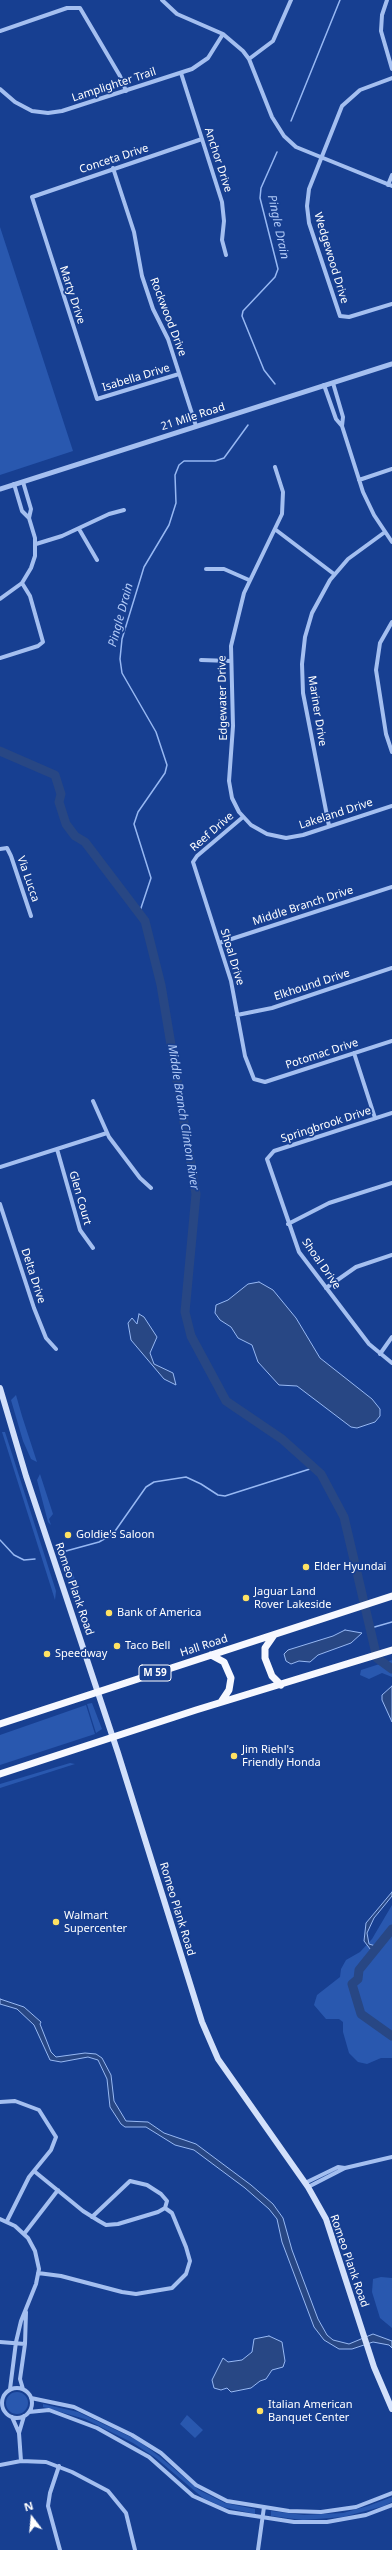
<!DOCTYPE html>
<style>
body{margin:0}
#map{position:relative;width:392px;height:2550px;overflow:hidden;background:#173f91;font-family:"Noto Sans",sans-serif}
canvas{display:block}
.north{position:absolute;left:12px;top:2498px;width:40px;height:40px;-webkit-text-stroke:3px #173f91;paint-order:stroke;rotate:344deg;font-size:11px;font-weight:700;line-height:16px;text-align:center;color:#fff}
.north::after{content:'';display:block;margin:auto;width:14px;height:18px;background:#fff;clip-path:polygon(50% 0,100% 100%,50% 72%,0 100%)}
</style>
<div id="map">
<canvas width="392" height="2550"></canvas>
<div class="north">N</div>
</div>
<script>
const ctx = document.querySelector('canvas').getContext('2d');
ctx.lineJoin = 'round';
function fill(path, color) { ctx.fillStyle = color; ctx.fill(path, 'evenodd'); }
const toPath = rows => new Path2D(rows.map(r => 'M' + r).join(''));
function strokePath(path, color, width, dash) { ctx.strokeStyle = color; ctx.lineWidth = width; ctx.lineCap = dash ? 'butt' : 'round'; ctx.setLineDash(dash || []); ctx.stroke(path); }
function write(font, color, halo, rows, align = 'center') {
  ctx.font = font + ' "Noto Sans",sans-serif'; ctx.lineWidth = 3.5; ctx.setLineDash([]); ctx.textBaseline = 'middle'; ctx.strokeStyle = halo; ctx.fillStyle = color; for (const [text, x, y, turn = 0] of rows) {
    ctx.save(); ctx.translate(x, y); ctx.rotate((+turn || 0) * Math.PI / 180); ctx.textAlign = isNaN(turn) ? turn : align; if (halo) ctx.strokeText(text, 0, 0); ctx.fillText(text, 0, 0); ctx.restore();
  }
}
const green = toPath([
 [0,227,73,451,0,475],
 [16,1395,22,1416,37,1462,31,1459,23,1441,11,1400],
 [2,1432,5,1432,56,1591,55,1600],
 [40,1474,53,1514,49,1519,51,1525,48,1522,37,1480],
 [58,1549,62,1561,72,1570,78,1589,70,1585],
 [392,1660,392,1677,382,1673,369,1679,360,1675,361,1670],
 [92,1703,102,1729,96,1733,87,1704],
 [86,1705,95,1734,0,1765,0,1735],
 [70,1763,75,1764,0,1788,0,1784],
 [392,1905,392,2058,381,2058,367,2064,358,2062,349,2053,343,2032,343,2022,339,2019,326,2019,314,2005,317,1995,340,1977,341,1969,346,1960,360,1952,372,1939],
 [381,2277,392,2278,392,2328,380,2318,372,2292,373,2279],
 '6 2403a11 11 0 1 1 22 0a11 11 0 1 1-22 0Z',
 [43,2404,78,2412,137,2440,159,2456,199,2490,225,2503,255,2509,255,2514,223,2507,203,2498,156,2458,133,2443,85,2419,43,2407],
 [187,2415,203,2430,195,2438,180,2424],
 [392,2497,392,2502,384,2506,343,2517,303,2520,271,2516,271,2511,304,2515,343,2513,368,2506]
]);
const water = toPath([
 [259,1282,273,1290,296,1318,320,1358,372,1399,380,1409,380,1416,375,1422,357,1428,351,1427,297,1386,279,1385,258,1362,252,1345,238,1338,231,1327,220,1320,215,1313,216,1305,228,1300,248,1284,259,1282],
 [139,1314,144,1317,157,1337,150,1353,154,1364,173,1373,176,1385,164,1379,131,1340,128,1323,132,1318,137,1324,139,1314],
 [345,1630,362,1633,351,1643,318,1655,310,1662,299,1661,291,1664,286,1661,284,1654,288,1650,333,1636,345,1630],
 [392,1686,392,1722,382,1700,382,1695,392,1686],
 [392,1892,392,1896,374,1918,367,1933,369,1944,379,1947,374,1954,364,1941,366,1923,392,1892],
 [0,1999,24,2007,41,2022,40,2024,51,2052,56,2057,85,2053,96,2054,102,2058,111,2075,114,2101,126,2121,148,2122,164,2133,196,2144,251,2185,273,2204,283,2218,292,2250,318,2319,327,2335,333,2340,349,2344,373,2334,392,2341,392,2348,389,2345,373,2342,352,2349,339,2349,324,2340,314,2327,282,2242,277,2219,269,2209,245,2188,194,2150,175,2145,146,2127,125,2127,121,2124,110,2107,107,2079,98,2060,88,2057,61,2062,50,2060,34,2025,17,2009,0,2004,0,1999],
 [269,2336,282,2342,285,2361,283,2367,272,2370,266,2379,260,2381,251,2388,231,2392,227,2388,221,2390,214,2388,212,2380,223,2358,228,2362,242,2360,252,2352,254,2339,269,2336]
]);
const stream = toPath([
 [291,121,340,0],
 [275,384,264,370,242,316,243,311,275,277,278,269,260,198,261,188,277,152],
 [139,914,151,878,134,824,138,812,165,773,167,765,156,732,122,673,120,659,122,639,144,567,169,525,176,503,175,475,179,465,184,461,215,461,224,458,248,425],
 [0,1540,14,1555,24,1560,35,1559],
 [66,1551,99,1542,113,1534,146,1487,154,1482,186,1477,201,1484,218,1495,225,1496,313,1468],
 [371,1628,392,1622]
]);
const river = toPath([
 [0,751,55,775,61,794,59,802,66,824,75,836,85,842,145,921,161,985,196,1194,185,1312,191,1336,226,1401,282,1439,321,1474,344,1517,377,1658,392,1669],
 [392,1929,359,1970,358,1979,352,1984,361,2014,392,2036]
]);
const minor = toPath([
 [162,0,177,14,223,34,243,51,249,59,272,117,284,136,296,147,392,186],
 [387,0,382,15,381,31,392,69],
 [0,31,67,8,80,8,120,76,126,91],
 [249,59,273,41,291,0],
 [181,73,222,202,224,221,222,240,226,255],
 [392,78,360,90,342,106,309,189,307,206,309,223,340,316,349,317,392,304],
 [0,89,15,102,32,111,48,113,62,111,192,69,208,58,223,34],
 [113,168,134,232,142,276,153,309,168,339,196,426],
 [388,185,392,175],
 [179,374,97,399,32,197,202,139],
 [333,383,343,417,342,426,363,492,374,515,392,542],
 [324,385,336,419,342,426],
 [275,467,283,492,282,514,244,593,231,646,233,726,229,781,232,798,239,812,251,825,267,834,286,838,303,835,392,806],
 [359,480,392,469],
 [14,484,22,511,29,518],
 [79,529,97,560],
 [276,530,334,574],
 [36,544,62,536,109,514,124,510],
 [206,569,224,569,249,580],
 [0,599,22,583,31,568,35,556,35,538,29,518,31,509,23,482],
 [392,622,380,643,376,670,386,734,392,752],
 [0,658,38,646,43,642,30,596,22,583],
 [201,660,230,661],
 [243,817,197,856,193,862,231,981,245,1056,254,1079,265,1082,392,1041],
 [329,826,303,693,302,664,305,637,312,613,330,580,348,559,385,532],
 [0,849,7,848,11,856,31,916],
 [219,943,392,887],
 [237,1015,272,1008,392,968],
 [354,1053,375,1118],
 [93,1101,109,1137,140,1178,151,1188],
 [392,1113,274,1151,267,1159,299,1252,369,1344,392,1363],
 [57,1149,80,1230,93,1248],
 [0,1167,107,1133],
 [0,1204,34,1308,46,1338,56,1349],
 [288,1224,329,1203,392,1183],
 [326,1288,356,1267,392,1255],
 [380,1354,392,1337],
 [0,2102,15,2101,39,2110,56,2137,51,2150,29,2177,7,2221],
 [345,2168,392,2157],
 [34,2171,83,2211,99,2221,106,2225,118,2224,158,2212,165,2208,167,2201,161,2194,147,2185,130,2181,92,2217],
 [305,2183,338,2167,345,2168,308,2187],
 [0,2219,15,2226,28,2238,35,2251,39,2269,36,2284,21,2321,16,2342,10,2389],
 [24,2234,58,2190],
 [38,2273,61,2276,122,2292,136,2294,172,2288,186,2274,190,2261,186,2247,172,2213,165,2208],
 [0,2342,25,2344],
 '2 2403a15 15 0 1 1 30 0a15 15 0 1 1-30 0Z',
 [23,2389,20,2379,25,2344,26,2312],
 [31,2398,74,2407,132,2435,161,2453,196,2485,227,2501,289,2511,321,2512,356,2507,392,2493],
 [29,2412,49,2410,97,2428,149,2457,193,2496,229,2512,294,2522,327,2522,366,2515,392,2505],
 [12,2417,19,2433],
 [21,2461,19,2433,24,2416],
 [0,2465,21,2461,46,2462,72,2472,108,2491,126,2513,135,2550],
 [59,2466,50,2493,48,2506,60,2550],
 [258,2550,264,2507]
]);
const tertiary = toPath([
 [0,489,392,364]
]);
const secondary = toPath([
 [0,1388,26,1476,118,1753,202,2022,218,2059,308,2187,326,2219,374,2367,392,2409]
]);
const trunk = toPath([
 [274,1635,265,1648,265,1658,272,1676,281,1685],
 [211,1655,224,1662,231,1678,229,1690,221,1702],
 [0,1724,392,1596],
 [0,1774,196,1710,392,1650]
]);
const markers = [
 [68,1535,4,"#ffe263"],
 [306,1567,4,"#ffe263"],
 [246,1598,4,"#ffe263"],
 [109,1613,4,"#ffe263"],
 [117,1646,4,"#ffe263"],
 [47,1654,4,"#ffe263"],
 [234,1756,4,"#ffe263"],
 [56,1922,4,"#ffe263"],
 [260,2411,4,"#ffe263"]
];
const shields = [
 [155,1673,32]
];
const shieldNames = [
 ["M 59",155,1673]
];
const streetNames = [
 ["Lamplighter Trail",114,85,-18],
 ["Conceta Drive",114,159,-18],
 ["Anchor Drive",218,160,72],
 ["Wedgewood Drive",331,258,73],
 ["Marty Drive",72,295,72],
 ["Rockwood Drive",168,317,69],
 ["Isabella Drive",136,378,-17],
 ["21 Mile Road",193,417,-18],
 ["Edgewater Drive",223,698,-91],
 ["Mariner Drive",317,711,81],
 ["Lakeland Drive",336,814,-18],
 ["Reef Drive",212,832,-41],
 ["Via Lucca",28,879,71],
 ["Middle Branch Drive",303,906,-18],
 ["Shoal Drive",232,957,73],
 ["Elkhound Drive",312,985,-18],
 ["Potomac Drive",322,1054,-18],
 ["Springbrook Drive",326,1125,-18],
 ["Glen Court",80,1198,74],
 ["Shoal Drive",321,1264,55],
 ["Delta Drive",33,1276,72],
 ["Romeo Plank Road",74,1589,71],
 ["Hall Road",204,1646,-18],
 ["Romeo Plank Road",177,1909,73],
 ["Romeo Plank Road",349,2261,71]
];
const poiNames = [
 ["Goldie's Saloon",76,1535],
 ["Elder Hyundai",314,1567],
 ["Jaguar Land",254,1592],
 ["Rover Lakeside",254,1605],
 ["Bank of America",117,1613],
 ["Taco Bell",125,1646],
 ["Speedway",55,1654],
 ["Jim Riehl's",242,1750],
 ["Friendly Honda",242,1763],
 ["Walmart",64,1916],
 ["Supercenter",64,1929],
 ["Italian American",268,2405],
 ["Banquet Center",268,2418]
];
const waterNames = [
 ["Pingle Drain",278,227,78],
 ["Pingle Drain",121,615,-75],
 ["Middle Branch Clinton River",183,1117,81]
];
fill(green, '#2958af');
fill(water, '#284784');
strokePath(water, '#97b8f3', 1);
strokePath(stream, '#97b8f3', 1.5);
strokePath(river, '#284784', 9);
strokePath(minor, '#a4bff0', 4);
strokePath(tertiary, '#a4bff0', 5);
strokePath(secondary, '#d2e0fb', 6);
strokePath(trunk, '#f6f8ff', 7);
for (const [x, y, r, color] of markers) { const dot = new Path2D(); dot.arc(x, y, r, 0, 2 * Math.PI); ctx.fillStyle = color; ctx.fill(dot); strokePath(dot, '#173f91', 1.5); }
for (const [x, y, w] of shields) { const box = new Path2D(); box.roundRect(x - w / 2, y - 8, w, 16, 3); ctx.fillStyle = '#173f91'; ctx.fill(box); strokePath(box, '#fff', 1); }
write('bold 10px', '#fff', null, shieldNames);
write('11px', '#fff', '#173f91', streetNames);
write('11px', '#fff', '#173f91', poiNames, 'left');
write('italic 12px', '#b0c9f7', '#173f91', waterNames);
</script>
